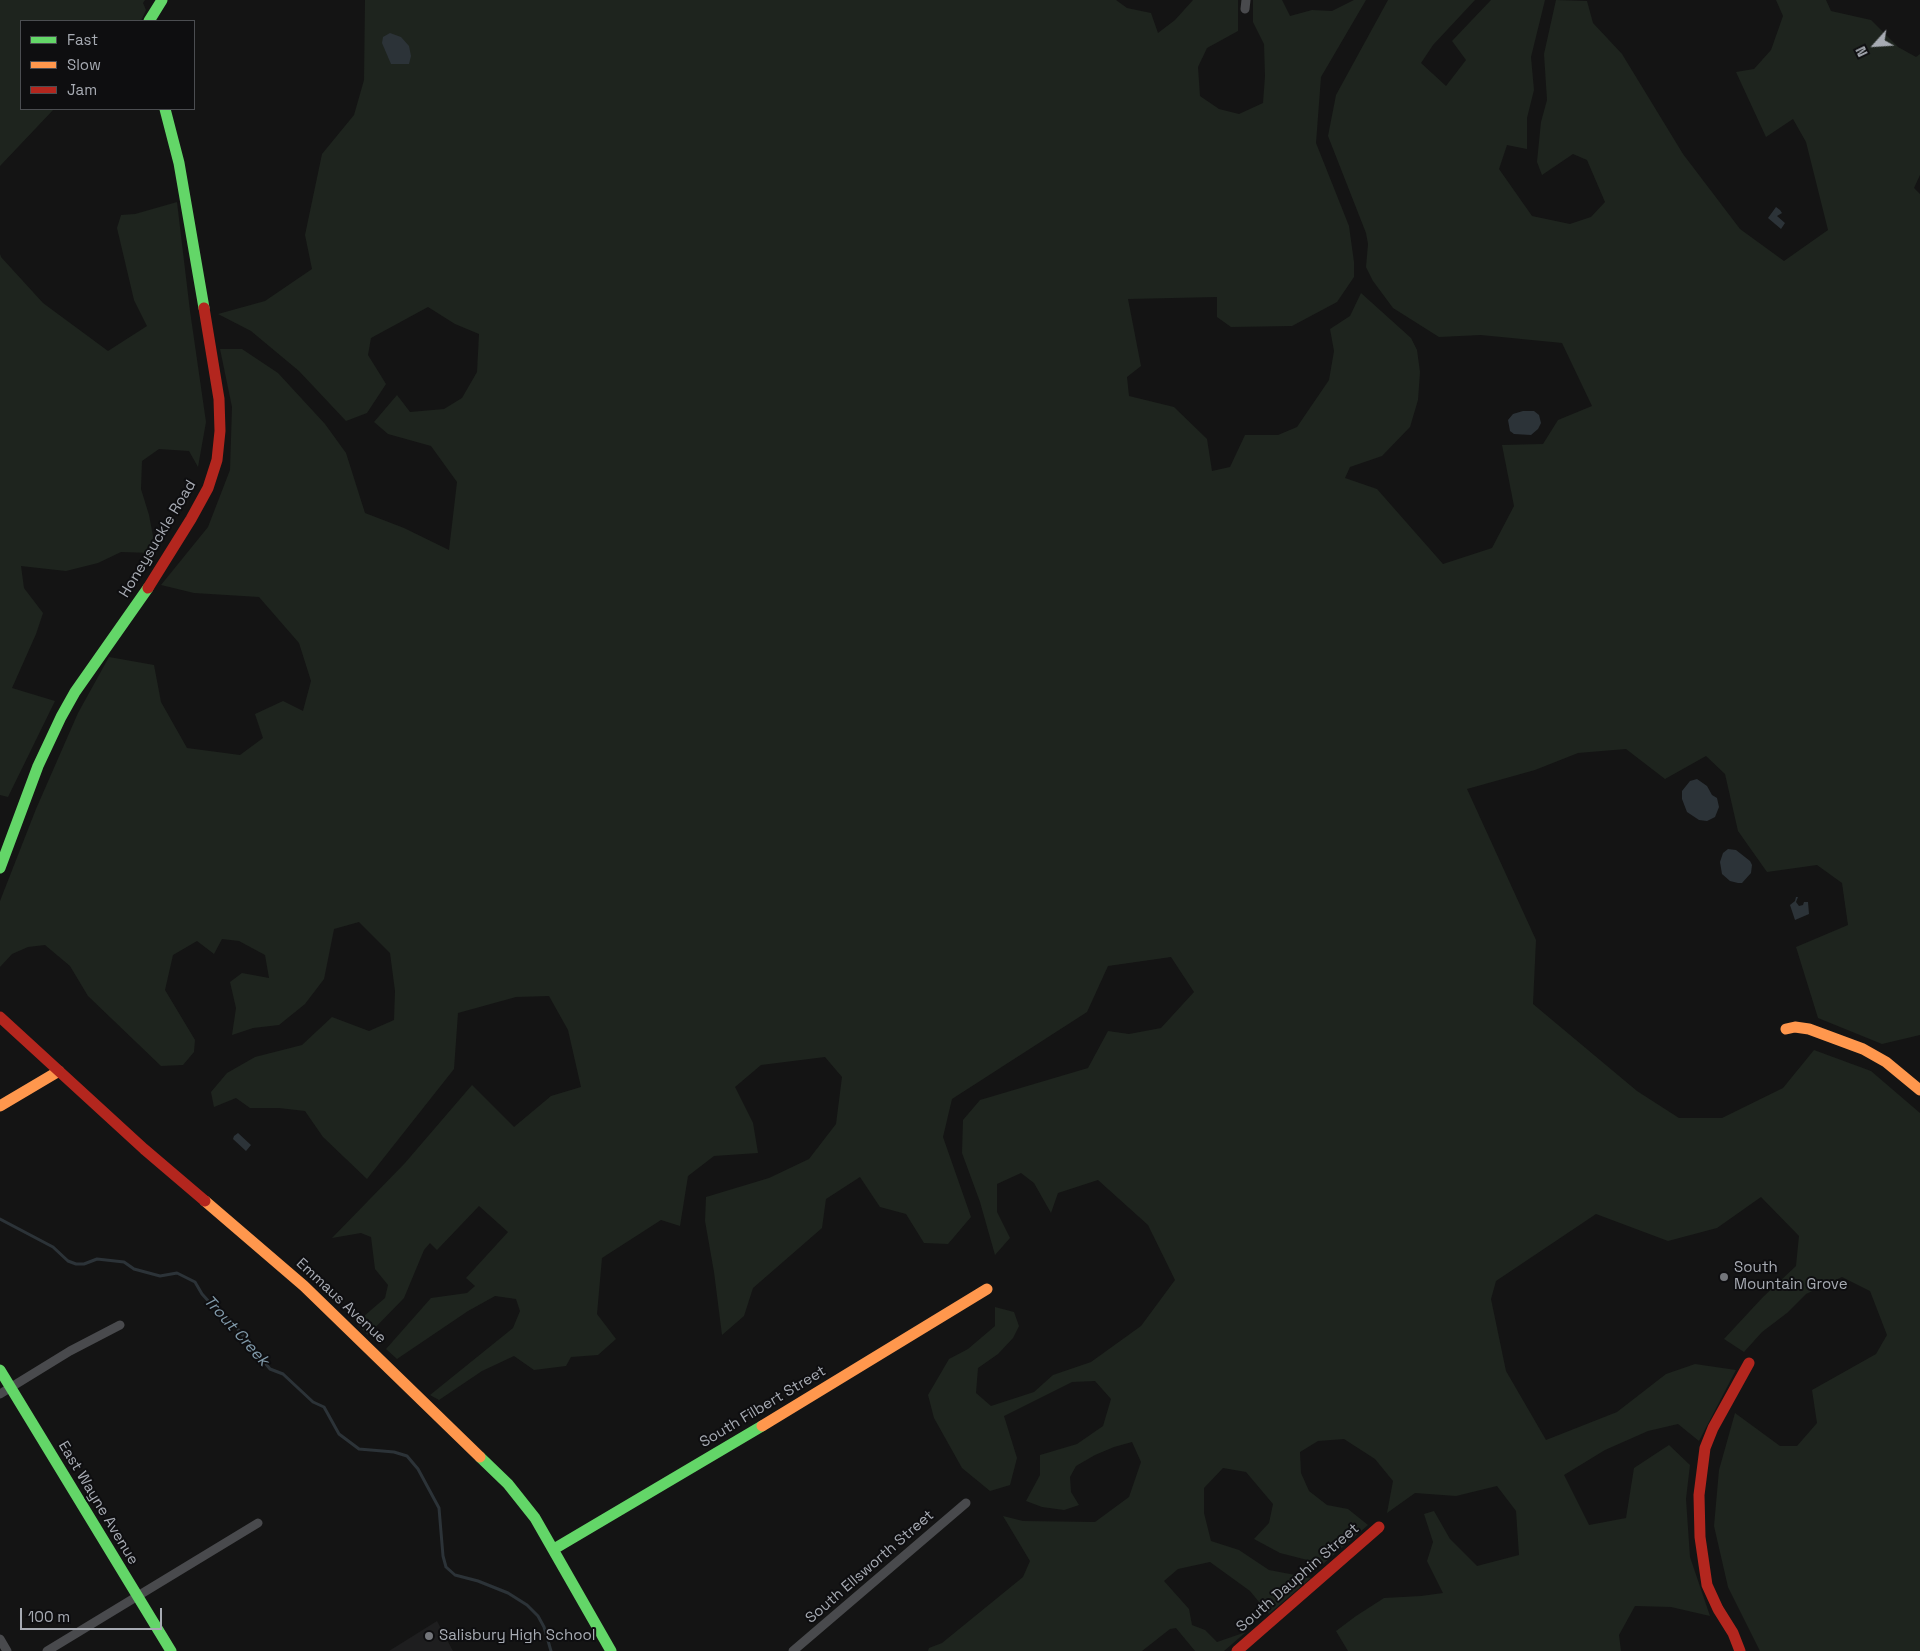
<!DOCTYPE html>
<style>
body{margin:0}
#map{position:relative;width:1920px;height:1651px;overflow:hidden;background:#141414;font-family:"Space Grotesk",sans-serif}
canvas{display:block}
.legend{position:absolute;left:20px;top:20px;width:175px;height:90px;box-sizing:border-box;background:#0e0e10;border:1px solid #4b4d51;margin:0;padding:6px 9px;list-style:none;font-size:15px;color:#a7abb3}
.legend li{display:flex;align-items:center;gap:10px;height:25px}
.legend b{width:25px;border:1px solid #4b4d51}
.north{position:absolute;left:1850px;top:20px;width:50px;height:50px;-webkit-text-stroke:4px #0e0e10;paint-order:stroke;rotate:244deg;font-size:14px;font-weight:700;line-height:20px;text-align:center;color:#a7abb3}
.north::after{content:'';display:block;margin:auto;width:18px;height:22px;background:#a7abb3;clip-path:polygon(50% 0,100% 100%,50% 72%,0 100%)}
.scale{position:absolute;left:20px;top:1608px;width:142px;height:22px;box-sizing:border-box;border:2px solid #a7abb3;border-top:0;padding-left:6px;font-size:15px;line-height:18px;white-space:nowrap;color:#a7abb3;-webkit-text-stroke:4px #0e0e10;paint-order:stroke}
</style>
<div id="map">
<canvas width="1920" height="1651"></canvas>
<ul class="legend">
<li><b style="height:6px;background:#63d668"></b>Fast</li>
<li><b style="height:6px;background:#ff974d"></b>Slow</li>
<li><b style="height:6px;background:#b3261e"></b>Jam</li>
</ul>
<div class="north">N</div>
<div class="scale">100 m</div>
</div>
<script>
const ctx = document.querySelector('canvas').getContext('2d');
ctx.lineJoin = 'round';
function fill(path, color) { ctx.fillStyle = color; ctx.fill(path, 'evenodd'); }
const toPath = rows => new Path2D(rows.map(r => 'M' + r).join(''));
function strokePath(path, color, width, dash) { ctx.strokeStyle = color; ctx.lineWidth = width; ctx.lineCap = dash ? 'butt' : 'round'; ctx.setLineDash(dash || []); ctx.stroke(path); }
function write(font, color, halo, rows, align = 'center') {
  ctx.font = font + ' "Space Grotesk",sans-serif'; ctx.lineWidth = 4; ctx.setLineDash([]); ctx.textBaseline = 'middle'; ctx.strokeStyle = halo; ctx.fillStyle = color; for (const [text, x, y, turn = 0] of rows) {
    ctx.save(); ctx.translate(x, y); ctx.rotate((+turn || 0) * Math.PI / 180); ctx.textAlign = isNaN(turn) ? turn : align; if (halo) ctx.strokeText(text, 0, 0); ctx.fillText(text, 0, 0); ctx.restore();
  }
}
const built = toPath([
 [437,1621,453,1651,389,1651]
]);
const green = toPath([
 [0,0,145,0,143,3,146,10,141,21,21,21,21,109,54,109,0,166],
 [365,0,1116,0,1127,8,1151,13,1158,33,1175,20,1193,0,1238,0,1238,31,1207,48,1198,67,1200,96,1219,109,1239,114,1263,103,1265,76,1264,44,1253,22,1253,0,1282,0,1290,16,1312,10,1332,11,1354,0,1366,0,1321,77,1316,143,1349,226,1354,262,1354,277,1337,302,1292,326,1231,327,1217,317,1217,297,1128,299,1141,366,1127,377,1129,396,1174,407,1207,439,1212,471,1230,467,1245,435,1278,435,1297,427,1329,380,1334,351,1330,329,1350,316,1361,293,1411,338,1417,350,1420,372,1418,400,1410,427,1382,456,1350,467,1345,478,1377,489,1443,564,1492,548,1514,506,1502,445,1543,444,1558,420,1592,406,1562,343,1481,335,1439,337,1393,308,1373,281,1366,267,1368,244,1366,233,1328,136,1336,95,1388,0,1475,0,1433,45,1421,63,1446,86,1466,60,1452,41,1491,0,1545,0,1531,57,1534,90,1527,118,1527,149,1507,145,1499,169,1532,216,1570,224,1591,217,1605,202,1587,160,1573,154,1542,175,1537,162,1541,122,1547,100,1544,54,1556,0,1587,1,1593,23,1622,54,1683,154,1740,229,1784,261,1828,230,1806,142,1793,119,1766,137,1736,72,1754,69,1771,50,1783,16,1776,0,1826,0,1831,11,1871,20,1898,47,1916,57,1920,54,1920,175,1914,188,1920,194,1920,1035,1882,1044,1818,1018,1796,947,1848,925,1842,883,1817,865,1767,872,1738,831,1725,774,1706,756,1665,779,1626,749,1578,753,1535,770,1467,789,1536,940,1533,1004,1637,1091,1679,1118,1722,1118,1783,1088,1814,1050,1871,1071,1920,1113,1920,1651,1760,1651,1728,1587,1714,1526,1719,1470,1735,1413,1780,1446,1797,1446,1817,1423,1812,1390,1876,1354,1887,1335,1870,1291,1842,1277,1806,1294,1787,1313,1762,1332,1744,1352,1724,1339,1763,1297,1796,1266,1799,1236,1761,1197,1717,1228,1668,1241,1596,1214,1496,1281,1491,1299,1506,1371,1546,1440,1617,1412,1666,1374,1695,1364,1736,1370,1699,1441,1678,1424,1648,1431,1605,1450,1564,1475,1589,1525,1626,1518,1634,1468,1669,1445,1690,1465,1686,1499,1690,1557,1710,1616,1671,1607,1635,1606,1619,1635,1621,1651,1348,1651,1336,1631,1356,1616,1384,1598,1421,1596,1443,1593,1427,1561,1433,1542,1424,1514,1434,1511,1450,1539,1477,1566,1519,1555,1516,1511,1497,1486,1456,1496,1415,1493,1387,1513,1393,1481,1375,1459,1344,1439,1318,1441,1300,1452,1301,1473,1309,1491,1327,1505,1348,1509,1368,1525,1323,1564,1280,1553,1254,1539,1269,1523,1273,1504,1246,1472,1223,1468,1204,1488,1204,1513,1211,1541,1239,1550,1269,1570,1311,1578,1269,1614,1250,1591,1210,1562,1178,1569,1164,1581,1189,1609,1192,1625,1205,1630,1217,1642,1246,1632,1224,1651,1195,1651,1176,1628,1170,1629,1142,1651,928,1651,929,1648,942,1643,1023,1577,1030,1561,1003,1516,1023,1521,1095,1522,1129,1497,1141,1462,1132,1442,1114,1447,1095,1455,1076,1466,1070,1477,1071,1492,1079,1505,1064,1510,1042,1507,1026,1501,1040,1475,1040,1455,1077,1444,1103,1426,1111,1399,1095,1381,1072,1382,1004,1416,1017,1458,1010,1485,990,1491,962,1468,934,1418,928,1395,949,1359,968,1349,995,1326,995,1307,1014,1312,1019,1326,1013,1338,998,1354,978,1368,976,1393,991,1406,1034,1392,1053,1375,1091,1362,1141,1326,1175,1280,1148,1225,1098,1180,1058,1193,1051,1213,1034,1183,1021,1173,997,1184,997,1212,1010,1238,995,1255,980,1202,962,1153,963,1120,980,1100,1088,1068,1108,1031,1129,1034,1161,1028,1194,992,1171,957,1108,966,1087,1012,952,1099,943,1137,971,1217,948,1244,924,1243,906,1214,880,1207,860,1177,826,1199,822,1228,753,1288,744,1316,722,1335,714,1272,705,1221,706,1197,769,1178,809,1159,836,1124,842,1077,825,1057,761,1065,735,1087,753,1123,758,1153,714,1156,688,1176,680,1226,661,1220,602,1258,597,1314,616,1339,598,1355,571,1357,566,1366,534,1370,514,1356,482,1371,439,1400,430,1395,513,1328,520,1311,516,1299,495,1296,468,1311,397,1359,386,1349,431,1298,467,1293,475,1286,466,1278,508,1232,479,1206,437,1250,430,1243,424,1250,404,1298,368,1335,356,1323,385,1298,388,1285,375,1269,371,1237,361,1233,332,1238,405,1163,472,1085,514,1127,551,1096,581,1087,568,1030,549,996,516,997,458,1013,454,1069,367,1179,323,1137,305,1111,279,1108,250,1108,236,1098,214,1107,211,1092,227,1073,255,1057,302,1045,332,1017,369,1031,394,1020,395,991,390,953,359,922,334,929,324,979,305,1004,279,1025,253,1028,232,1035,236,1008,230,982,242,973,269,978,265,955,239,941,222,939,214,954,197,941,173,955,165,990,195,1040,194,1052,183,1065,161,1066,88,996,70,966,45,945,28,947,12,954,0,967,0,901,36,809,78,713,109,657,154,665,161,702,187,748,240,755,263,738,255,714,283,701,303,711,311,681,299,643,259,597,194,593,161,585,208,527,230,470,232,407,220,349,242,349,278,373,325,424,346,453,365,513,404,528,449,550,457,482,431,446,388,434,374,422,397,395,410,412,444,409,462,398,477,372,479,334,455,324,428,307,371,338,368,355,386,384,367,413,346,421,299,371,251,331,218,314,265,301,312,269,305,235,322,154,354,115,364,80],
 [177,202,190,311,206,422,198,467,189,451,159,449,142,461,141,489,149,515,153,536,152,553,121,552,98,563,66,571,21,566,24,588,43,613,36,634,12,688,55,701,8,797,0,795,0,254,1,257,43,303,108,351,147,326,134,300,117,228,121,215,135,214]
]);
const water = toPath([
 [390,33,401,37,409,46,411,56,409,64,391,64,382,43,383,37],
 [1776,207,1780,210,1782,213,1777,216,1785,223,1781,229,1768,218],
 [1523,411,1534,411,1539,415,1541,423,1538,429,1531,435,1514,434,1510,431,1508,420,1513,414],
 [1697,779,1707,786,1712,795,1717,798,1719,807,1715,817,1707,821,1699,820,1687,812,1682,799,1682,791,1690,781],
 [1728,849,1736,850,1750,861,1752,865,1751,873,1742,883,1738,883,1730,881,1722,874,1720,862,1723,853],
 [1796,897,1798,897,1796,902,1799,906,1803,905,1804,902,1808,902,1809,914,1795,920,1790,905,1795,901],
 [238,1133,251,1145,246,1151,233,1139,234,1136]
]);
const stream = toPath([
 [0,1219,53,1247,68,1261,76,1264,84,1264,97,1259,124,1262,134,1269,160,1276,177,1273,195,1282,202,1294,221,1315,232,1322,270,1369,283,1374,313,1402,324,1407,339,1434,359,1449,394,1452,407,1456,418,1469,439,1508,443,1556,446,1567,455,1575,478,1581,508,1593,527,1605,538,1616,544,1627,551,1651]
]);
const street = toPath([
 [1245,9,1246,0],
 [0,1394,70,1351,120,1325],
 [0,1639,7,1651],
 [47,1651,258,1523],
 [793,1651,966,1503]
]);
const fast = toPath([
 [149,21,162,0],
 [165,109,179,163,204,308],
 [0,868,38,766,61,717,75,692,148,588],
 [0,1370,171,1651],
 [480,1457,508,1484,535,1518,611,1651],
 [554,1549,762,1426]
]);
const slow = toPath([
 [1786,1029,1795,1027,1809,1029,1863,1049,1886,1062,1920,1090],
 [0,1106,59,1071],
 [205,1201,304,1286,480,1457],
 [762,1426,987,1289]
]);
const jam = toPath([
 [148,588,191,519,208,488,217,460,220,431,219,399,204,308],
 [0,1017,144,1149,205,1201],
 [1237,1651,1379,1527],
 [1740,1651,1733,1633,1718,1609,1707,1585,1700,1537,1699,1495,1705,1448,1713,1428,1749,1363]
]);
const markers = [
 [1724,1277,5,"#74767b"],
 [429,1636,5,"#74767b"]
];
const streetNames = [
 ["Honeysuckle Road",158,539,-59],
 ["Emmaus Avenue",341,1301,43],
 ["South Filbert Street",763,1407,-31],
 ["East Wayne Avenue",98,1503,59],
 ["South Ellsworth Street",870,1567,-41],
 ["South Dauphin Street",1298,1578,-41]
];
const poiNames = [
 ["South",1734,1268],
 ["Mountain Grove",1734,1285],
 ["Salisbury High School",439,1636]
];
const waterNames = [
 ["Trout Creek",236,1331,48]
];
fill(built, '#1e1e1f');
fill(green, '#1e241e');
fill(water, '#2c3338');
strokePath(stream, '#2c3338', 3);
strokePath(street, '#494a4d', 9);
strokePath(fast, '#63d668', 11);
strokePath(slow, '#ff974d', 11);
strokePath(jam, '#b3261e', 11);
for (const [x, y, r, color] of markers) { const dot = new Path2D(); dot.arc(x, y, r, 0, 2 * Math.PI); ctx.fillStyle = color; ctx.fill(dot); strokePath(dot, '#0e0e10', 2); }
write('15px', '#a7abb3', '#0e0e10', streetNames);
write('15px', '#a7abb3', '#0e0e10', poiNames, 'left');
write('italic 16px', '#819aaa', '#0e0e10', waterNames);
</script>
